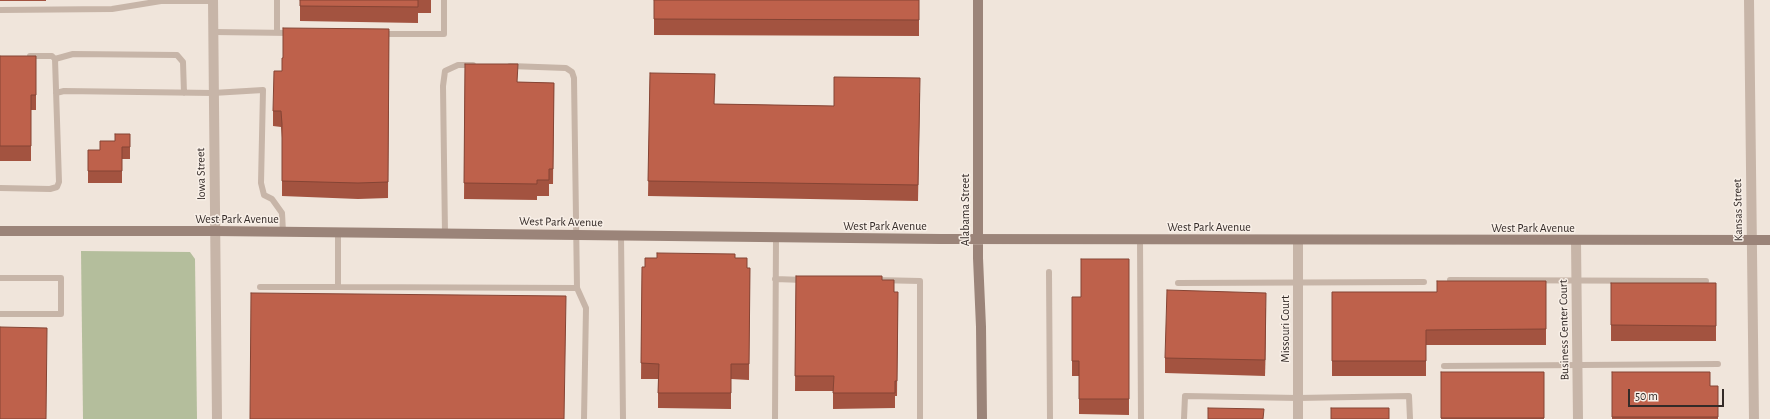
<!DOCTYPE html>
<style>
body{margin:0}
#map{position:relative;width:1770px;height:419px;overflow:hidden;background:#f0e5db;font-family:"Alegreya Sans",sans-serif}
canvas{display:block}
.scale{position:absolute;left:1628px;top:389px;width:96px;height:18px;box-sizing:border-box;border:2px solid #342b28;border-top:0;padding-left:5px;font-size:12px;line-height:14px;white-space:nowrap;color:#342b28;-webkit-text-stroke:3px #f8efe7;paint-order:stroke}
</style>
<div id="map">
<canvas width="1770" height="419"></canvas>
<div class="scale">50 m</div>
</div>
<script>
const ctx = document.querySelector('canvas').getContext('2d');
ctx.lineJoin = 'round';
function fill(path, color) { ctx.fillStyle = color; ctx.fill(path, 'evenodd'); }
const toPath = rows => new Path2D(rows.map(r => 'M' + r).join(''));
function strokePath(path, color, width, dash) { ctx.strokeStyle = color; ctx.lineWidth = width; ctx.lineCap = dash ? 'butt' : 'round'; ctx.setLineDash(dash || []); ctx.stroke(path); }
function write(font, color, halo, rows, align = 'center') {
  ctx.font = font + ' "Alegreya Sans",sans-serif'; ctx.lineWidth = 3; ctx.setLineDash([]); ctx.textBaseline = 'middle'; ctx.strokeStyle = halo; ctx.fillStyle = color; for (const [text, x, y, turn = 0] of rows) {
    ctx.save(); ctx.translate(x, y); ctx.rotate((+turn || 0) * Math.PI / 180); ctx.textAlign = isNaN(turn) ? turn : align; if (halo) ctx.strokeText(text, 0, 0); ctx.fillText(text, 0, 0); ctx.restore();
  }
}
const green = toPath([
 [81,251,190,252,195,259,197,419,83,419]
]);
const lane = toPath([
 [277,0,277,33],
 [0,10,112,9,161,1,213,1],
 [214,32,291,33],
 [382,34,444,34,444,0],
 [55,59,73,54,177,55,183,62,184,93],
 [56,93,64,91,213,93,263,90,261,183,264,195,272,199,282,213,283,232],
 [0,188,50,189,57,187,59,182,55,59,52,56,30,56],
 [338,233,338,287,577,288,574,78,572,72,566,68,510,66],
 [445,234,443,86,445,71,458,65,473,65],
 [621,235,623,419],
 [1140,240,1141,419],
 [1049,272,1050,419],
 [0,278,61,278,61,314,0,314],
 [775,279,804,280],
 [875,280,920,281,920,419],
 [1450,280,1706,281],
 [1178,283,1424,282],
 [260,287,338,287],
 [577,288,586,308,584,419],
 [1444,366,1718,364],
 [775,419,776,238],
 [1184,419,1185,396,1298,398,1409,396,1410,419]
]);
const street = toPath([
 [213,0,217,419],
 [1749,0,1754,419],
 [1298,240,1298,419],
 [1576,241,1578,419]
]);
const secondary = toPath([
 [978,0,978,258,981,327,982,419],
 [0,231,215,231,941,239,1770,240]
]);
const wall = toPath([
 [0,0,46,0,46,1,0,1],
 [300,0,431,0,431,13,418,13,418,23,300,21],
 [654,0,919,0,919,36,654,35],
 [389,29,388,198,358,199,282,196,282,138,281,127,273,126,273,111,282,71],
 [0,56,36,56,36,110,31,110,31,161,0,161],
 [465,64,518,82,554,83,553,184,549,184,549,196,537,196,537,200,464,199],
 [650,73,715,104,834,106,920,93,918,201,648,196],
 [130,134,130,159,122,159,122,183,88,183,88,150,100,150,115,141],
 [657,258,735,258,747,268,750,268,749,380,731,379,731,409,658,408,658,379,641,379,642,267,645,267],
 [1129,259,1129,415,1079,414,1079,376,1072,376,1072,297,1081,297],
 [796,276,882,280,894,292,898,292,897,396,895,396,895,408,833,409,833,391,795,391],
 [1546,281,1546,345,1426,345,1426,376,1332,376,1332,292,1437,292],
 [1611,283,1716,283,1716,341,1611,341],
 [1266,308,1265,376,1165,373,1165,358],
 [1441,372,1544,372,1544,419,1441,419],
 [1612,372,1710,386,1718,386,1718,419,1612,419]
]);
const shadedWall = toPath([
 [1266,293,1266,308,1265,376,1265,360]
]);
const building = toPath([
 [300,0,418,0,418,7,300,6,300,0],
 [654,0,919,0,919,20,654,19,654,0],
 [283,28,389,29,388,182,358,183,282,181,282,124,281,111,273,111,274,71,282,71,282,58,283,58,283,28],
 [0,56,36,56,36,95,31,95,31,146,0,146,0,56],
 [465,64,518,64,517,82,554,83,553,169,549,169,549,180,537,180,537,184,464,183,465,64],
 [650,73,715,74,714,104,834,106,834,77,920,78,918,185,648,181,650,73],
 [115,134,130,134,130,147,122,147,122,171,88,171,88,150,100,150,100,141,115,141,115,134],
 [657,253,735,254,735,258,747,258,747,268,750,268,749,364,731,364,731,393,658,393,659,364,641,363,642,267,645,267,645,258,657,258,657,253],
 [1081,259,1129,259,1129,399,1079,399,1079,361,1072,361,1072,297,1081,297,1081,259],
 [796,276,882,276,882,280,894,280,894,292,898,292,897,381,895,381,895,393,833,393,834,376,795,376,796,276],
 [1437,281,1546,281,1546,329,1426,330,1426,361,1332,361,1332,292,1437,292,1437,281],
 [1611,283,1716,283,1716,326,1611,325,1611,283],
 [1167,290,1266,293,1265,360,1165,358,1167,290],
 [251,293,566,296,564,419,250,419,251,293],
 [0,327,47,328,46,419,0,419,0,327],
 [1441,372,1544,372,1544,418,1441,418,1441,372],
 [1612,372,1710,372,1710,386,1718,386,1718,417,1612,417,1612,372],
 [1208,408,1264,409,1263,419,1208,419,1208,408],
 [1331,408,1389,408,1389,419,1331,419,1331,408]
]);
const streetNames = [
 ["Iowa Street",201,174,-91],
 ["Alabama Street",965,210,-90],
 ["Kansas Street",1738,210,-91],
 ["West Park Avenue",237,219],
 ["West Park Avenue",561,222,1],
 ["West Park Avenue",885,226],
 ["West Park Avenue",1209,227],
 ["West Park Avenue",1533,228],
 ["Missouri Court",1285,329,-90],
 ["Business Center Court",1564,330,-91]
];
fill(green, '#b4be9c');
strokePath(lane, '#c7b5a8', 6);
strokePath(street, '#c7b5a8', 10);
strokePath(secondary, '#9b8479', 10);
fill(wall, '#a35340');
fill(shadedWall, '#854434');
fill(building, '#be614b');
strokePath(building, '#854434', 1);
write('12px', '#342b28', '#f8efe7', streetNames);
</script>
